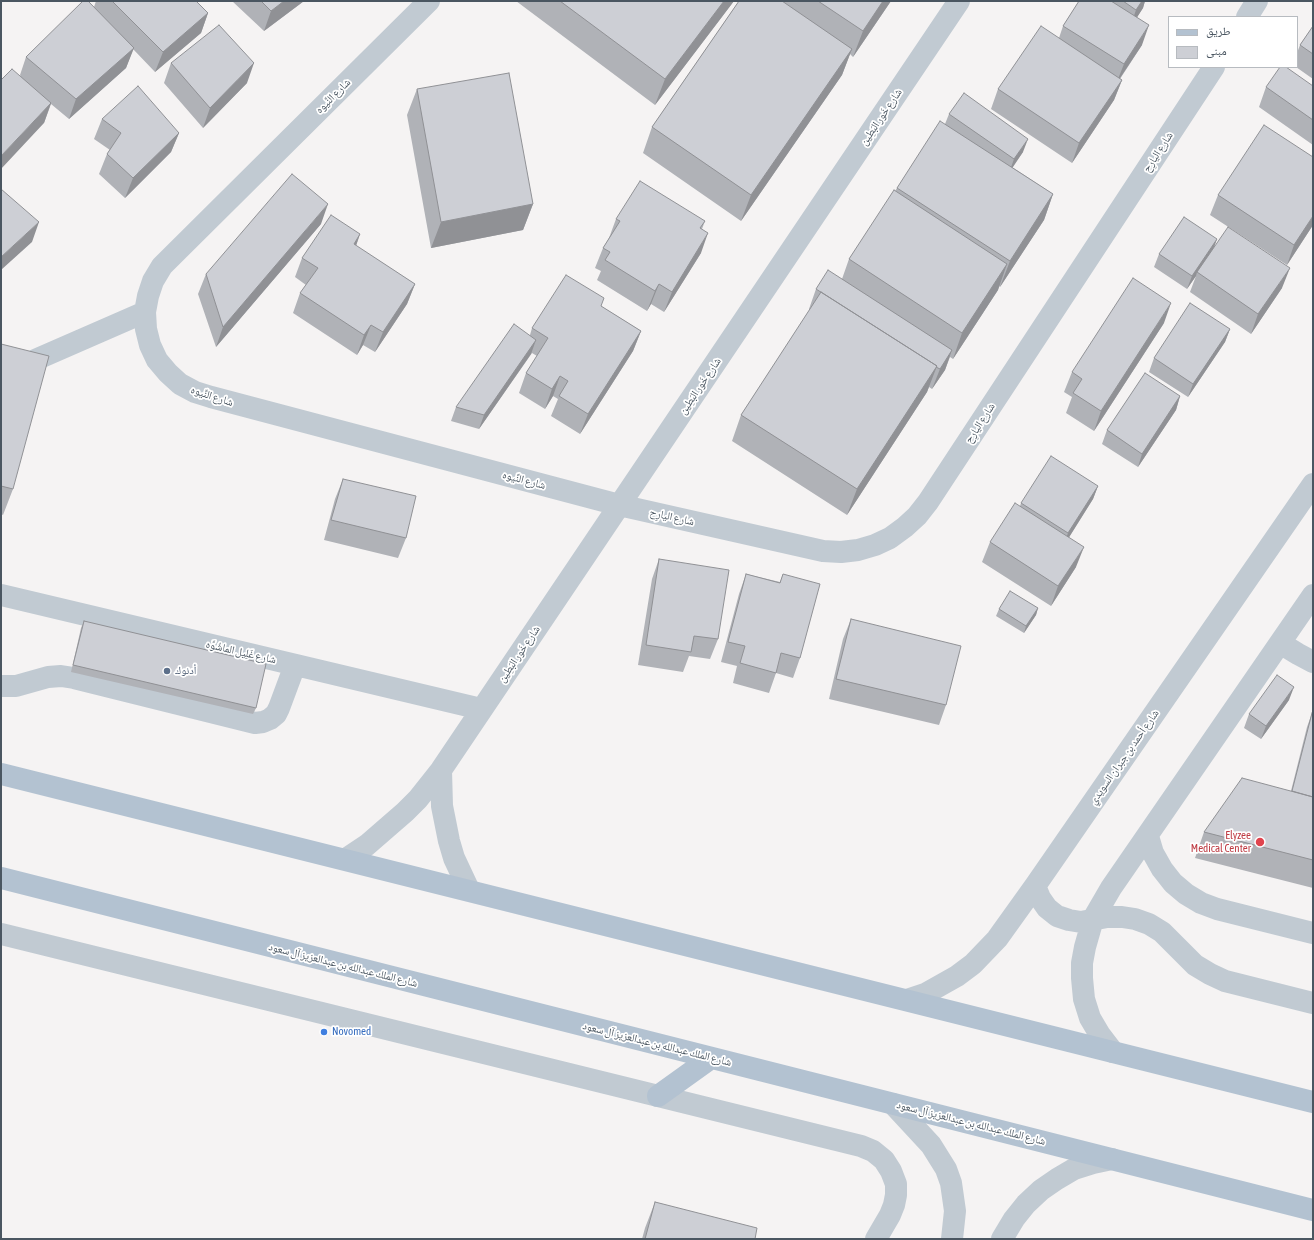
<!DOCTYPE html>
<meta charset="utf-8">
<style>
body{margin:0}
#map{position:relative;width:1314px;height:1240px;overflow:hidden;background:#f5f3f3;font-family:"Asap Condensed","Noto Naskh Arabic",sans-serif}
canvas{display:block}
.frame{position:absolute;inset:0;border:2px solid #4a5661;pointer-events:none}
.legend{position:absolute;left:1168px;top:16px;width:130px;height:52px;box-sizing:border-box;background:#fff;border:1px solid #b7bbc0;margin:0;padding:5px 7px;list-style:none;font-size:12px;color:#4a5661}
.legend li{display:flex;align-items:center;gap:8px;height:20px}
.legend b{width:20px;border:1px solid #b7bbc0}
</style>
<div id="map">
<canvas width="1314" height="1240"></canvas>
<div class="frame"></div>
<ul class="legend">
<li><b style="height:5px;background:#b3c2d1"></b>طريق</li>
<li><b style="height:11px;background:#cdcfd5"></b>مبنى</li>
</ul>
</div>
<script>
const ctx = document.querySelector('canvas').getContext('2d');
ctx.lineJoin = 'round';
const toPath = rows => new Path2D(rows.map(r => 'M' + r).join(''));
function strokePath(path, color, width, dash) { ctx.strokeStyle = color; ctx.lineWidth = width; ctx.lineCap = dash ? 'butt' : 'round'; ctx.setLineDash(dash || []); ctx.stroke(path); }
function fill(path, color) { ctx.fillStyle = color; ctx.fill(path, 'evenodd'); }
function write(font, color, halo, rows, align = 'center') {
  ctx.font = font + ' "Asap Condensed","Noto Naskh Arabic",sans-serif'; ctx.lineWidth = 3.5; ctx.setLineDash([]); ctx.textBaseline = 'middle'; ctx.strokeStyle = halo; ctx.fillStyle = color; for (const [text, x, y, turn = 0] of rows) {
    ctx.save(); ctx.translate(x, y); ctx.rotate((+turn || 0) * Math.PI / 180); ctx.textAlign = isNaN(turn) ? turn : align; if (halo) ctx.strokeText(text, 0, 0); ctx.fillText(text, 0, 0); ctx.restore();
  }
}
const minor = toPath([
 [429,1,162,266,153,281,148,296,145,312,146,329,150,345,157,360,168,373,180,384,195,392,211,397,619,505,823,551,841,552,858,550,875,545,890,538,905,527,917,516,928,502,1214,67],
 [1247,17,1257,1],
 [35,360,145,312],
 [1,595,481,709],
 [1280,643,1298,654,1313,662],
 [1,686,16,686,48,677,61,676,74,678,255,723,263,722,270,719,276,714,279,708,295,665],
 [441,770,442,806,449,841,454,858,469,890],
 [1148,836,1153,853,1162,869,1173,883,1186,894,1201,903,1217,909,1313,933],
 [346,859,367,845,405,812,418,799,441,770,959,1],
 [1035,886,1040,898,1047,908,1057,916,1069,920,1081,922,1107,917,1122,917,1135,919,1149,924,1162,932,1195,965,1210,974,1225,981,1313,1003],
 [1,934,861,1146,873,1151,884,1160,891,1171,896,1184,896,1195,894,1205,890,1215,876,1239],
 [907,1000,925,994,957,976,973,964,997,939,1035,886,1313,484],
 [1113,1052,1100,1035,1090,1018,1084,999,1082,978,1082,963,1085,947,1093,919,1111,888,1313,595],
 [893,1104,931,1145,946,1169,951,1183,955,1211,952,1239],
 [1002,1239,1014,1219,1026,1204,1041,1190,1057,1179,1074,1169,1093,1163,1112,1159]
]);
const major = toPath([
 [1,774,1313,1102],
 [1,878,1313,1210],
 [658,1096,711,1058]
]);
const wall = toPath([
 [96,1,196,1,208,13,201,33,155,72,133,49,126,68,69,119,51,104,44,123,20,75,26,57,94,7],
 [232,1,304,1,264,31],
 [516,1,734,1,655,105],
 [739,1,891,1,853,57,850,54,842,75,741,221,643,153,652,127],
 [1079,1,1145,1,1143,8,1137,17,1142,45,1120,79,1122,80,1114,100,1072,163,991,109,998,89,1059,38,1063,26],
 [1313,26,1313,79,1296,67,1297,67,1297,53,1300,45],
 [171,63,247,83,203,128,164,83],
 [1313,86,1313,145,1259,107,1266,87],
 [417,89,533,204,523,230,431,248,407,115],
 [949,114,1023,152,1012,167,1053,194,1044,220,1000,287,999,286,998,290,953,359,950,357,945,370,932,389,929,387,927,392,847,515,732,441,741,415,810,310,809,309,816,289,842,279,849,259,895,191,897,188,945,124],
 [102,119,179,133,171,152,125,198,99,174,107,154,110,150,94,139],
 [1218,195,1313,225,1287,265,1210,215],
 [616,219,705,221,702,229,701,253,664,312,651,304,647,311,597,280,601,271,595,268,603,248,609,238],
 [321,224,216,347,198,294,206,274],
 [360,234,356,246,415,284,407,304,375,352,363,345,357,355,293,313,300,293,306,285,295,277,302,258],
 [1217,239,1213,249,1282,288,1251,334,1190,292,1196,276,1187,289,1154,267,1159,254],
 [601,306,641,331,633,351,580,434,551,416,558,399,553,396,545,409,519,393,526,373,537,356,532,353,479,429,451,421,456,407,530,335,532,328],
 [1164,323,1094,431,1066,413,1072,397,1064,392,1072,372],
 [1230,329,1225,342,1188,397,1149,372,1154,358],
 [1,344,13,489,3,515,1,514],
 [1180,396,1176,410,1138,467,1102,444,1107,430],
 [343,479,406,538,398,558,324,540,335,499],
 [1098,486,1093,499,1069,537,1076,567,1051,606,982,562,990,542,1020,506,1021,503],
 [659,559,718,639,710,659,689,656,683,672,638,665,652,579],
 [746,574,780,582,783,574,800,658,793,678,776,673,769,693,733,683,737,666,721,662,739,594],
 [1038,608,1036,615,1024,633,996,616,999,609],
 [851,619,946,705,939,725,829,699,843,639],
 [84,621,256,708,253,714,71,672,81,628],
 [1289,700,1261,739,1244,728,1249,714],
 [1312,713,1313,714,1313,888,1195,858,1204,832,1291,791,1307,727],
 [655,1202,755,1239,642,1239,645,1228]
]);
const shadedWall = toPath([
 [284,1,304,1,264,31,271,11],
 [724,1,734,1,655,105,665,79],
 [883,1,891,1,853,57,863,31],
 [1142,1,1145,1,1143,8,1129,30,1136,10],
 [208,13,201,33,155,72,163,52],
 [1149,25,1142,45,1116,84,1124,64],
 [134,48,126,68,69,119,76,99],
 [852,49,842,75,741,221,751,195],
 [254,63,247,83,203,128,210,108],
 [1122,80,1114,100,1072,163,1079,143],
 [51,103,44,123,1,169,1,156],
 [179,133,171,152,125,198,133,178],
 [1028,139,1023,152,1009,173,1014,159],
 [1053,194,1044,220,1000,287,1010,261],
 [328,204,321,224,216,347,223,327],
 [533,204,523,230,431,248,441,222],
 [1313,216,1313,225,1287,265,1294,245],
 [39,222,32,242,1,270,1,257],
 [708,233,701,253,664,312,672,292],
 [360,234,353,254,354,244],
 [1217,239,1212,253,1197,272,1196,276,1187,289,1192,276],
 [1007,264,998,290,953,359,962,333],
 [1290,268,1282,288,1251,334,1258,314],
 [415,284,407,304,375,352,383,332],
 [659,284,651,304,647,311,655,291],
 [1171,303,1164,323,1094,431,1101,411],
 [371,325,363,345,357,355,364,335],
 [1230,329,1225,342,1188,397,1193,384],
 [641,331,633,351,580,434,588,414],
 [536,340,531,354,479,429,484,415],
 [952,350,945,370,932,389,940,369],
 [937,366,927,392,847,515,857,489],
 [560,376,553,396,545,409,552,389],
 [1180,396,1176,410,1138,467,1142,454],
 [1098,486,1093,499,1063,547,1068,533],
 [1084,547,1076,567,1051,606,1058,586],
 [1038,608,1036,615,1024,633,1026,626],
 [1294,687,1289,700,1261,739,1266,726]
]);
const building = toPath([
 [83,1,88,1,134,48,76,99,26,57,83,1],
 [112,1,196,1,208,13,163,52,112,1],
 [261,1,284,1,271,11,261,1],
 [560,1,724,1,665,79,560,1],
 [739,1,782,1,852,49,751,195,652,127,739,1],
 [818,1,883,1,863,31,818,1],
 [1079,1,1111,1,1149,25,1124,64,1063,26,1079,1],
 [1123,1,1142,1,1136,10,1123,1],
 [219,25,254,63,210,108,171,63,219,25],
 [1041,26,1122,80,1079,143,998,89,1041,26],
 [1313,26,1313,54,1300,45,1313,26],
 [1280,67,1286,67,1313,86,1313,120,1266,87,1280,67],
 [12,69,51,103,1,156,1,80,12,69],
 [509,73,533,204,441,222,417,89,509,73],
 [138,86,179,133,133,178,107,154,121,133,102,119,138,86],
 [964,93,1028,139,1014,159,949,114,964,93],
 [940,121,1053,194,1010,261,897,188,940,121],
 [1264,125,1313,157,1313,216,1294,245,1218,195,1264,125],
 [292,174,328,204,223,327,206,274,292,174],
 [640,181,705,221,700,228,708,233,672,292,659,284,655,291,605,260,610,252,603,248,620,221,616,219,640,181],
 [1,189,39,222,1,257,1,189],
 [894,190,1007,264,962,333,849,259,894,190],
 [331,215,360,234,354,244,415,284,383,332,371,325,364,335,300,293,318,268,302,258,331,215],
 [1184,217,1217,239,1192,276,1159,254,1184,217],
 [1228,227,1290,268,1258,314,1197,272,1228,227],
 [828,270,952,350,940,369,936,367,937,366,816,289,828,270],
 [566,275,604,298,601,306,641,331,588,414,559,396,568,381,560,376,552,389,526,373,548,338,532,328,566,275],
 [1133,278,1171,303,1101,411,1073,393,1082,379,1072,372,1133,278],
 [821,292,937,366,857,489,741,415,821,292],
 [1190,303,1230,329,1193,384,1154,358,1190,303],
 [514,324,536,340,484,415,456,407,514,324],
 [1,344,49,356,13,489,1,486,1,344],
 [1145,373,1180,396,1142,454,1107,430,1145,373],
 [1051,456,1098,486,1068,533,1021,503,1051,456],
 [343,479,416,496,406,538,331,520,343,479],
 [1015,503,1084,547,1058,586,990,542,1015,503],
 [659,559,729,570,718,639,694,636,691,652,646,645,659,559],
 [746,574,780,583,783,574,820,584,800,658,781,653,776,673,740,663,745,646,728,642,746,574],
 [1010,591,1038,608,1026,626,999,609,1010,591],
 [851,619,961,646,946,705,836,679,851,619],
 [84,621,266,664,256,708,73,665,84,621],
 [1277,675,1294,687,1266,726,1249,714,1277,675],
 [1312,713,1313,714,1313,797,1292,791,1312,713],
 [1242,778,1313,797,1313,860,1204,832,1242,778],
 [655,1202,757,1228,755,1239,645,1239,655,1202]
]);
const markers = [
 [167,671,4,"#5c6f8a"],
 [1260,842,5,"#e0444e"],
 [324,1032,4,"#3f7fe0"]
];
const streetNames = [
 ["شارع النِّيوه",333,96,-45],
 ["شارع خَور البَطِين",881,117,-56],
 ["شارع اليارِح",1158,152,-57],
 ["شارع خَور البَطِين",700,386,-56],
 ["شارع النِّيوه",212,396,18],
 ["شارع اليارِح",980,423,-57],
 ["شارع النِّيوه",524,480,15],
 ["شارع اليارِح",672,517,13],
 ["شارع غَلِيل الماشُوَّه",241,652,13],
 ["شارع خَور البَطِين",519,654,-56],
 ["شارع أحمد بن جبران السويدي",1124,757,-55],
 ["شارع الملك عبدالله بن عبدالعزيز آل سعود",343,965,14],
 ["شارع الملك عبدالله بن عبدالعزيز آل سعود",657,1044,14],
 ["شارع الملك عبدالله بن عبدالعزيز آل سعود",971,1123,14]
];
const serviceNames = [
 ["أدنوك",175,671]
];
const healthNames = [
 ["Elyzee",1251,836],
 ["Medical Center",1251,849]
];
const shopNames = [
 ["Novomed",332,1032]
];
strokePath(minor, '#c1cad2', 22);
strokePath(major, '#b3c2d1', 22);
fill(wall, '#b0b2b7');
fill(shadedWall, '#909195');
fill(building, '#cdcfd5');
strokePath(building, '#909195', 1);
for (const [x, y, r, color] of markers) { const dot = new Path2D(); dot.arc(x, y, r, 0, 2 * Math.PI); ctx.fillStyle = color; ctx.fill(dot); strokePath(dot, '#fff', 1.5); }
write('11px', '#4a5661', '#fff', streetNames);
write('11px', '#4e5e75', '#fff', serviceNames, 'left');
write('11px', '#be3a42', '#fff', healthNames, 'right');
write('11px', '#366cbe', '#fff', shopNames, 'left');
</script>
